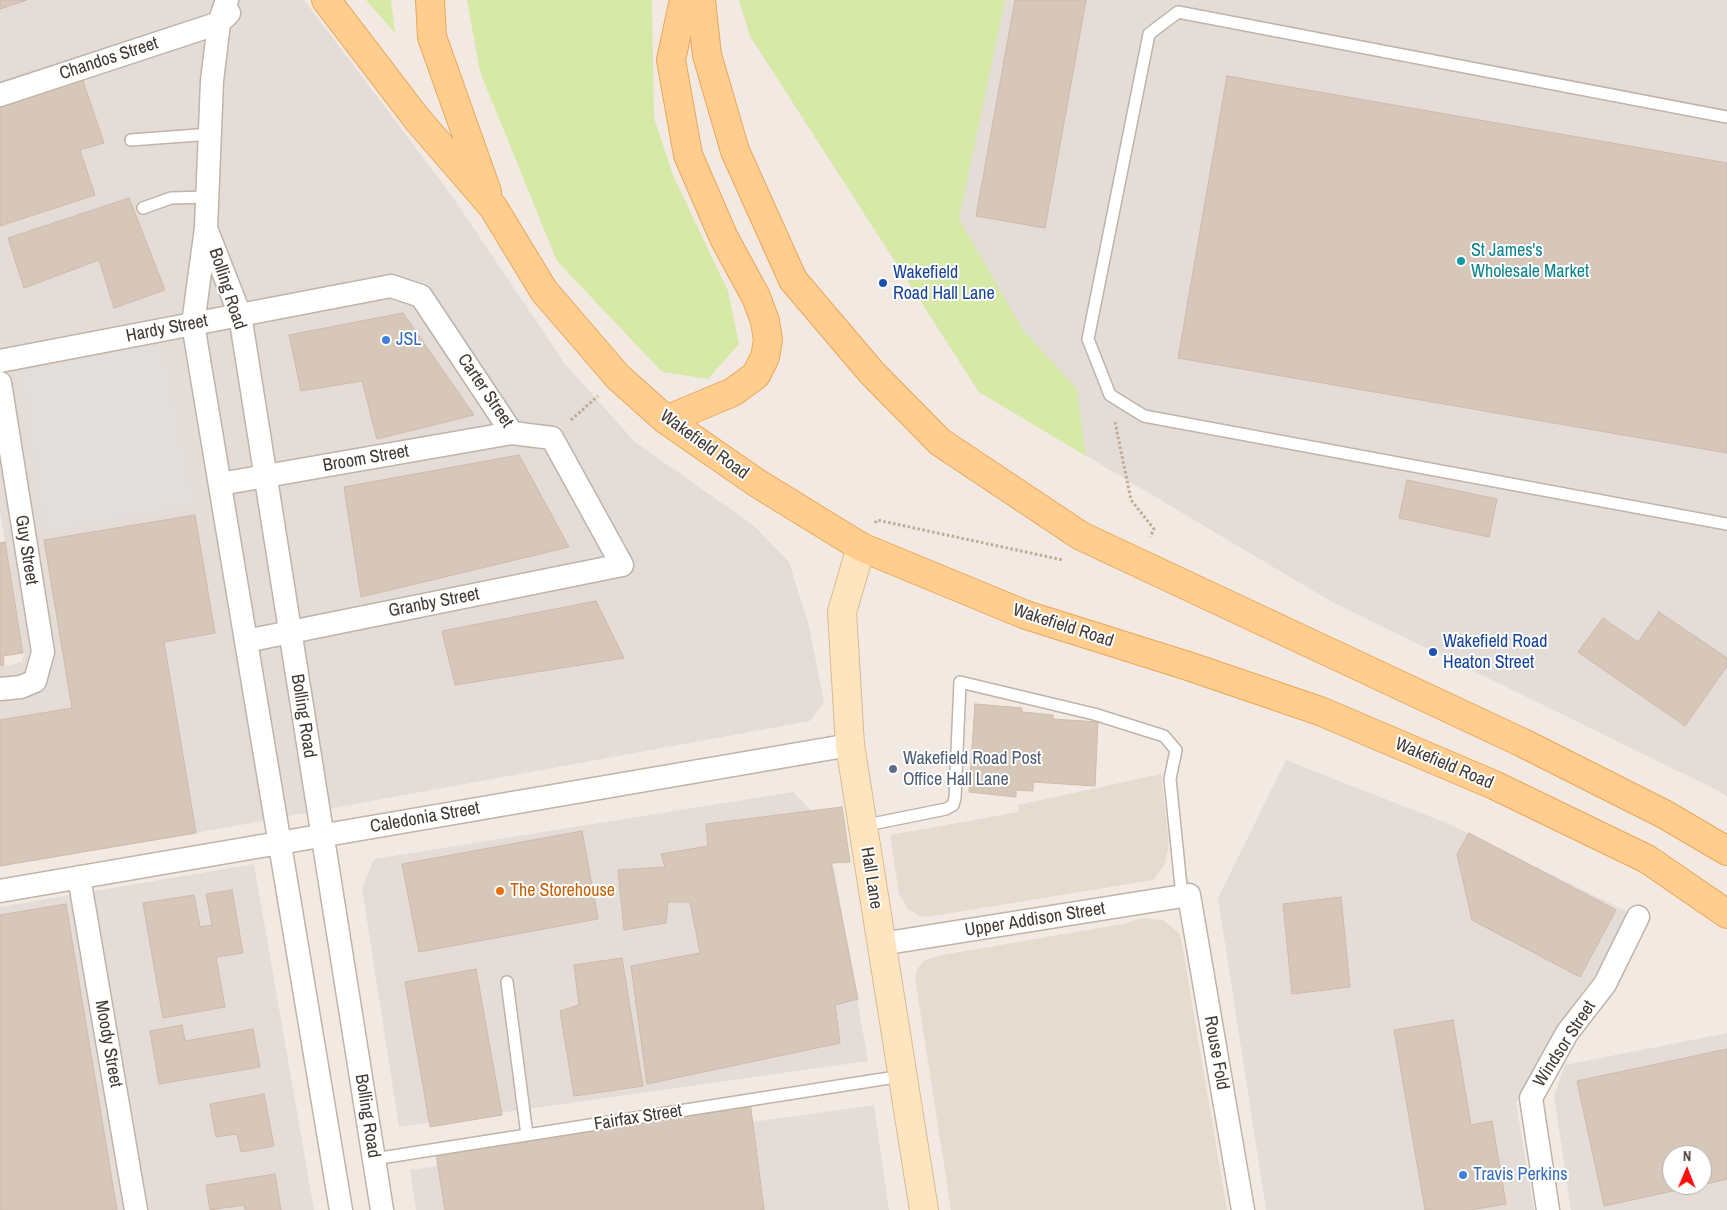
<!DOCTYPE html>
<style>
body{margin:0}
#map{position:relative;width:1727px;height:1210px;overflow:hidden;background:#f2eae2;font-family:"Archivo Narrow",sans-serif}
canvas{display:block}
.north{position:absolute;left:1662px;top:1145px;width:50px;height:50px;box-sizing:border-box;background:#fff;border:1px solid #b4b0ad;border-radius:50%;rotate:1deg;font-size:14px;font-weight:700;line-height:20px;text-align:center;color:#433a32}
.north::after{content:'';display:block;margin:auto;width:18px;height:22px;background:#ff0c0d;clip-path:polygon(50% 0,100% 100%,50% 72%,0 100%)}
</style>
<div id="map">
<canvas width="1727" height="1210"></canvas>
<div class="north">N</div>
</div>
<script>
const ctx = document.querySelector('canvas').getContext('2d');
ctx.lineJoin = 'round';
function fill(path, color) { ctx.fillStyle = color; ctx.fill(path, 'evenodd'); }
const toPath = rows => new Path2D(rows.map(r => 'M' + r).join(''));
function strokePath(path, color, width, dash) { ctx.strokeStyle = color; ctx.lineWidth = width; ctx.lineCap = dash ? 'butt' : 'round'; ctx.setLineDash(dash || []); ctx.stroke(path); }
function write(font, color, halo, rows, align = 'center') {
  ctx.font = font + ' "Archivo Narrow",sans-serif'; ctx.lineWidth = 4; ctx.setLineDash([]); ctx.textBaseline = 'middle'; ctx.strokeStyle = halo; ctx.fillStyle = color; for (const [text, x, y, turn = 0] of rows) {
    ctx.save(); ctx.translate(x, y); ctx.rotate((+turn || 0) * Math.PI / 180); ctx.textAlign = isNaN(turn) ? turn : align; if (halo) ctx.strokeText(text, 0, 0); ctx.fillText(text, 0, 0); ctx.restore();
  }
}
const residential = toPath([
 [1161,774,1169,844,1165,864,1153,880,927,917,920,916,908,909,899,894,890,835,1019,812,1018,805],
 [1142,918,1163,920,1179,933,1182,943,1227,1210,951,1210,915,978,917,969,925,960,942,955,1123,924]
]);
const industrial = toPath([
 [0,0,304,0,452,196,565,364,635,442,753,525,789,562,809,626,824,702,810,721,196,833,0,866,0,667,15,664,22,661,24,655,0,511],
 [739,0,1727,0,1727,797,1719,791,1332,602,979,392,750,36],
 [1286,760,1449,824,1638,917,1570,1009,1516,1103,1534,1210,1266,1210,1218,898],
 [793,792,827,827,868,1061,399,1127,362,888,374,859],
 [254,864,314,1210,0,1210,0,907],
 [1727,1033,1727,1210,1571,1210,1554,1096,1565,1065],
 [1672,1155,1702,1155,1702,1185,1672,1185],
 [874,1105,889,1210,416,1210,410,1170]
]);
const green = toPath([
 [366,0,391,0,395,33],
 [467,0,652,0,654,118,673,175,728,291,739,344,708,379,662,372,557,261,480,72],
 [739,0,1005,0,959,219,1023,330,1077,389,1086,456,979,392,750,36]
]);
const parking = toPath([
 [161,344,193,504,45,530,23,372]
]);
const building = toPath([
 [0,0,27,0,0,9,0,0],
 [1015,0,1086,0,1045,228,976,216,1015,0],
 [1227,76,1727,163,1727,453,1178,358,1227,76],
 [82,78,104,143,80,150,95,195,0,226,0,104,82,78],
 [129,198,165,290,114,308,99,260,24,288,8,238,129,198],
 [403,313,474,415,377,439,362,381,301,391,289,335,403,313],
 [519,455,569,547,361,597,344,487,519,455],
 [1407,480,1497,499,1489,537,1399,518,1407,480],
 [195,515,215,633,164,642,196,833,0,866,0,720,72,708,44,540,195,515],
 [5,542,23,653,3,656,4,665,0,666,0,543,5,542],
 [596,601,624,658,455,685,442,631,596,601],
 [1659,612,1727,658,1727,666,1685,726,1578,652,1603,618,1638,642,1659,612],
 [975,704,1022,708,1022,712,1053,715,1053,719,1098,722,1095,786,1033,782,1033,791,1016,790,1016,797,969,792,975,704],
 [842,807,850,862,831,863,858,999,835,1005,840,1043,647,1084,631,966,700,953,690,902,668,902,666,923,624,930,618,870,665,867,661,854,708,846,706,824,842,807],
 [582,831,598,919,419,952,402,864,582,831],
 [1469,833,1616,910,1580,977,1472,920,1457,854,1469,833],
 [232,890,243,953,216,957,225,1007,163,1018,143,903,194,895,200,927,212,925,206,894,232,890],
 [1341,897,1350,987,1292,994,1283,904,1341,897],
 [66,904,117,1210,0,1210,0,915,66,904],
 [622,958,643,1086,574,1096,560,1011,579,1005,574,965,622,958],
 [476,969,502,1115,430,1127,405,982,476,969],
 [1453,1020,1471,1125,1492,1121,1506,1204,1470,1210,1425,1210,1394,1030,1453,1020],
 [182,1025,185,1041,253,1029,260,1067,159,1084,150,1031,182,1025],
 [1727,1049,1727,1179,1702,1185,1702,1155,1672,1155,1672,1185,1701,1185,1604,1206,1577,1081,1727,1049],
 [264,1094,274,1146,241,1152,237,1134,216,1137,210,1104,264,1094],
 [750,1101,764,1210,445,1210,436,1154,750,1101],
 [275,1174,281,1210,245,1210,244,1205,210,1210,206,1185,275,1174]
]);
const path = toPath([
 [571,420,598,396],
 [1115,422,1131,500,1154,529,1150,537],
 [875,523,877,520,1063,560]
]);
const lane = toPath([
 [1727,117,1178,12,1149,34,1088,339,1110,395,1144,416,1727,524],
 [131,140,211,134],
 [143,208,171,198,208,197],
 [862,826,946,809,953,805,955,798,960,682,1094,714,1164,736,1176,750,1170,779,1182,896],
 [507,982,527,1135],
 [374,1159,902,1076]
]);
const street = toPath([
 [227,0,219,23,212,81,206,228,193,324,341,1210],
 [0,95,219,23,229,13],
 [207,231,240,315,382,1210],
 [0,361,391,286,421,296,512,433,552,438,622,565,246,641],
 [0,383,43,652,35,681,21,687,0,689],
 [220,484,512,433],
 [79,877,136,1210],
 [0,891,850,745],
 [881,944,1189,895,1243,1210],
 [1548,1210,1531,1098,1567,1033,1605,984,1638,917]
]);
const secondary = toPath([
 [861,547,842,612,850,745,924,1210]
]);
const primary = toPath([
 [326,0,417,119,493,207,544,291,618,377,666,420,757,483,861,547,1026,615,1188,666,1320,711,1494,785,1647,859,1727,914],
 [430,0,432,37,487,192],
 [701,0,707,55,735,151,793,280,872,373,940,442,1081,536,1523,743,1664,814,1727,851],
 [666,420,733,392,756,375,765,357,768,340,765,321,756,297,724,238,688,155,671,60,684,0]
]);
const markers = [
 [1461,261,5,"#0f9aa8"],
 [883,283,5,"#1a4fb4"],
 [386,340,5,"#3f7fe0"],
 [1433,652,5,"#1a4fb4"],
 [893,769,5,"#5c6f8a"],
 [500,891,5,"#e8710a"],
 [1463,1175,5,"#3f7fe0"]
];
const streetNames = [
 ["Chandos Street",109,59,-18],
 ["Bolling Road",227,289,72],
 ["Hardy Street",167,329,-11],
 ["Carter Street",485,391,56],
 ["Wakefield Road",704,445,36],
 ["Broom Street",366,459,-10],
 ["Guy Street",26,550,81],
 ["Granby Street",434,603,-11],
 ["Wakefield Road",1063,626,18],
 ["Bolling Road",303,716,81],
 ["Wakefield Road",1444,764,23],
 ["Caledonia Street",425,818,-10],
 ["Hall Lane",871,878,81],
 ["Upper Addison Street",1035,920,-9],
 ["Moody Street",108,1044,80],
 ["Windsor Street",1565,1044,-57],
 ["Rouse Fold",1216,1053,80],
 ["Bolling Road",367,1116,81],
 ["Fairfax Street",638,1118,-9]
];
const cultureNames = [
 ["St James's",1471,251],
 ["Wholesale Market",1471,272]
];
const transitNames = [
 ["Wakefield",893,273],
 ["Road Hall Lane",893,294],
 ["Wakefield Road",1443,642],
 ["Heaton Street",1443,663]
];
const shopNames = [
 ["JSL",396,340],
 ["Travis Perkins",1473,1175]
];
const serviceNames = [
 ["Wakefield Road Post",903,759],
 ["Office Hall Lane",903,780]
];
const foodNames = [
 ["The Storehouse",510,891]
];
fill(residential, '#e6dbcf');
fill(industrial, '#e3dcd7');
fill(green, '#d6e9a7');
fill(parking, '#e2dedb');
fill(building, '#d7c7b9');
strokePath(building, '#cfbaa9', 1);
strokePath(lane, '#c0b3a7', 14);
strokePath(street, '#c0b3a7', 25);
strokePath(secondary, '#d8ba90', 30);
strokePath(primary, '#eaa758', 30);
strokePath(path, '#c0aa94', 3, [2.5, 2.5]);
strokePath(lane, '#fff', 11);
strokePath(street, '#fff', 22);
strokePath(secondary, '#ffe5bf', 28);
strokePath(primary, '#ffcd8e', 28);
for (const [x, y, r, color] of markers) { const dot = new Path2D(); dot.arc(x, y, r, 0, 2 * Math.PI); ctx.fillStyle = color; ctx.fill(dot); strokePath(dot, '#fff', 2); }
write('18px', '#433a32', '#fff', streetNames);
write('18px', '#0d838f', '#fff', cultureNames, 'left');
write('18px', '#164399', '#fff', transitNames, 'left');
write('18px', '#366cbe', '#fff', shopNames, 'left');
write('18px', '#4e5e75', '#fff', serviceNames, 'left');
write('18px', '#c56008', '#fff', foodNames, 'left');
</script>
